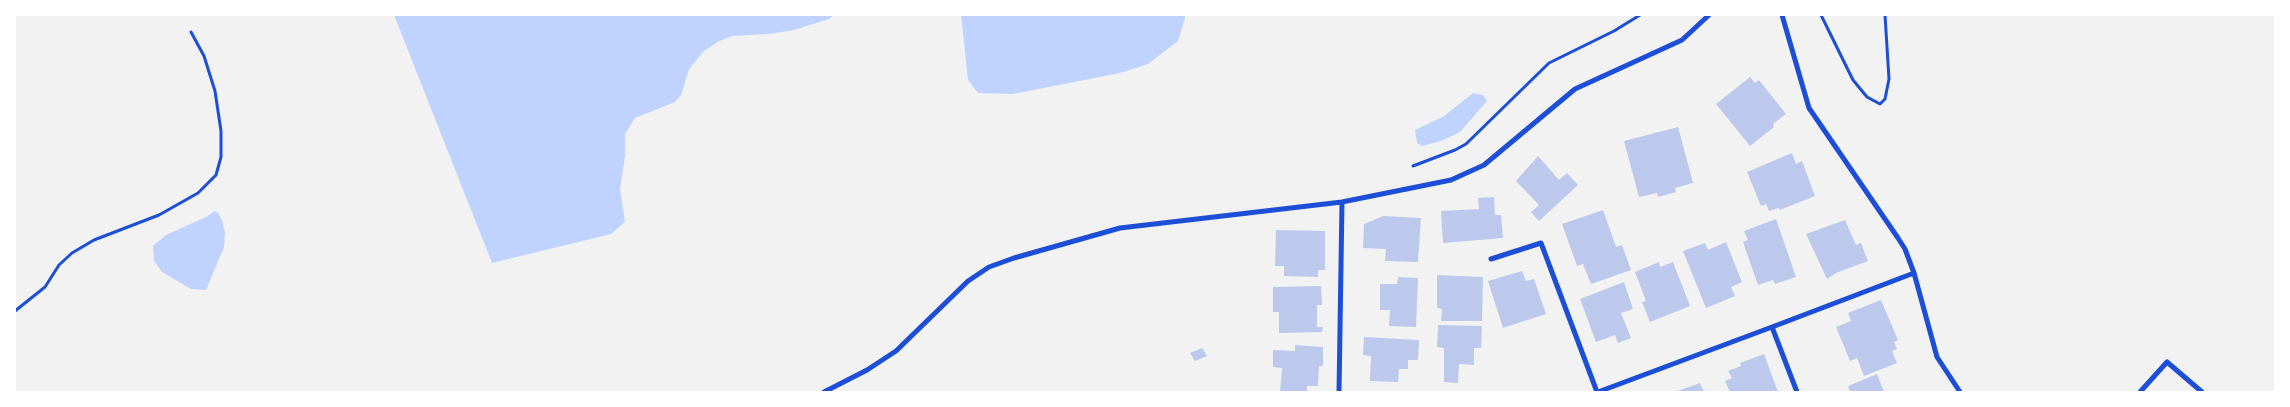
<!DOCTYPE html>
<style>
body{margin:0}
#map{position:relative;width:2290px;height:407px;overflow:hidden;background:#f2f2f2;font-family:Manrope,sans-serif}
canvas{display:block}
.frame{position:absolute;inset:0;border:16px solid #fff;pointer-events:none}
</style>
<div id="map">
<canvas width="2290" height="407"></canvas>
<div class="frame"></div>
</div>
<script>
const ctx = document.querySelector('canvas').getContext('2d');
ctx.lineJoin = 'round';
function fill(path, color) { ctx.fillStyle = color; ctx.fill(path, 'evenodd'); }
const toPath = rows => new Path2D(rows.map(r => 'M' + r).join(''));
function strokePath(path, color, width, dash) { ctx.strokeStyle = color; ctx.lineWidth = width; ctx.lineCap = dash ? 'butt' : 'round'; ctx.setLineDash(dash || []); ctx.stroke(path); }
const water = toPath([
 [394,15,834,15,829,19,794,30,769,34,733,36,719,41,704,51,689,69,681,95,675,102,635,118,625,134,625,156,620,189,625,222,611,234,492,263],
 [961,15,1185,15,1185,18,1178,41,1148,64,1120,73,1013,94,978,93,968,80],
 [1473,93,1483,95,1487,101,1460,132,1441,141,1422,146,1417,143,1415,130,1444,116],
 [215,211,218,213,222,220,225,233,224,247,206,290,191,289,162,272,154,261,153,246,166,235,206,217]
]);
const building = toPath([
 [1750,77,1755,83,1759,80,1786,114,1773,124,1774,127,1750,146,1716,104],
 [1678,127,1693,183,1675,188,1676,192,1658,197,1657,193,1639,197,1624,141],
 [1792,153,1796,164,1802,161,1815,196,1780,210,1779,208,1769,211,1766,204,1761,206,1747,172],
 [1538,156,1559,180,1567,173,1578,185,1539,221,1531,212,1539,205,1516,181],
 [1494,197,1495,215,1501,215,1503,238,1443,243,1441,211,1479,209,1478,198],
 [1603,210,1616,247,1622,245,1631,270,1591,284,1583,264,1577,266,1562,224],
 [1383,216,1421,218,1418,262,1385,261,1386,249,1363,248,1364,224],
 [1776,219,1796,277,1775,284,1773,280,1758,285,1743,242,1748,240,1744,231],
 [1845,220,1856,245,1861,243,1868,261,1836,273,1827,279,1806,234],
 [1276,230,1325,231,1325,270,1318,270,1318,277,1284,276,1284,266,1275,266],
 [1726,242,1742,282,1731,287,1735,296,1706,308,1683,251,1705,243,1708,250],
 [1659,262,1660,267,1673,262,1690,306,1650,322,1642,302,1646,301,1635,272],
 [1522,271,1526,281,1534,279,1546,314,1503,328,1488,281],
 [1437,275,1483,277,1482,321,1441,321,1442,309,1437,308],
 [1398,277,1418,278,1416,327,1389,326,1390,310,1380,310,1380,284,1397,284],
 [1624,282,1633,309,1621,313,1631,338,1618,343,1615,335,1596,342,1580,299],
 [1321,286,1322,305,1317,305,1317,327,1323,327,1322,332,1279,333,1279,312,1273,312,1273,287],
 [1881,300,1898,340,1894,342,1897,349,1892,351,1897,363,1864,376,1857,358,1850,361,1836,327,1851,321,1848,313],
 [1438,325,1482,326,1481,348,1474,348,1474,365,1459,364,1458,383,1444,382,1444,348,1437,347],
 [1364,337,1419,340,1418,360,1408,360,1408,369,1399,369,1398,382,1370,381,1371,356,1363,355],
 [1295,345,1323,347,1323,366,1319,366,1318,386,1307,386,1307,392,1280,391,1282,368,1273,367,1273,350,1295,351],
 [1202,348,1207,356,1195,361,1190,353],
 [1764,354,1778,392,1730,392,1725,381,1732,378,1728,371,1741,366,1740,363],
 [1877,374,1884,392,1850,392,1848,386],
 [1700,383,1704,392,1675,392]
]);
const path = toPath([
 [1821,15,1853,80,1867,97,1880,104,1885,99,1889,79,1885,15],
 [1413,166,1455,150,1466,144,1549,63,1614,31,1640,15],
 [15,311,45,287,59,265,72,253,94,240,159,215,198,193,216,175,221,157,221,131,215,91,204,56,191,32]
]);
const minor = toPath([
 [1782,15,1809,108,1898,238,1905,249,1914,273],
 [1491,259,1541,243,1597,392],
 [824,392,867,370,896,351,968,281,989,267,1014,258,1120,228,1342,202,1451,180,1484,165,1575,89,1682,40,1709,15],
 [1339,392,1342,202],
 [1598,392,1772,327],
 [1797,392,1772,327,1914,273,1937,357,1960,392],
 [2140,392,2167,362,2202,392]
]);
fill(water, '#bfd3fe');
fill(building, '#bdc9ec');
strokePath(path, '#1d4ed8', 3);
strokePath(minor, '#1d4ed8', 5);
</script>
